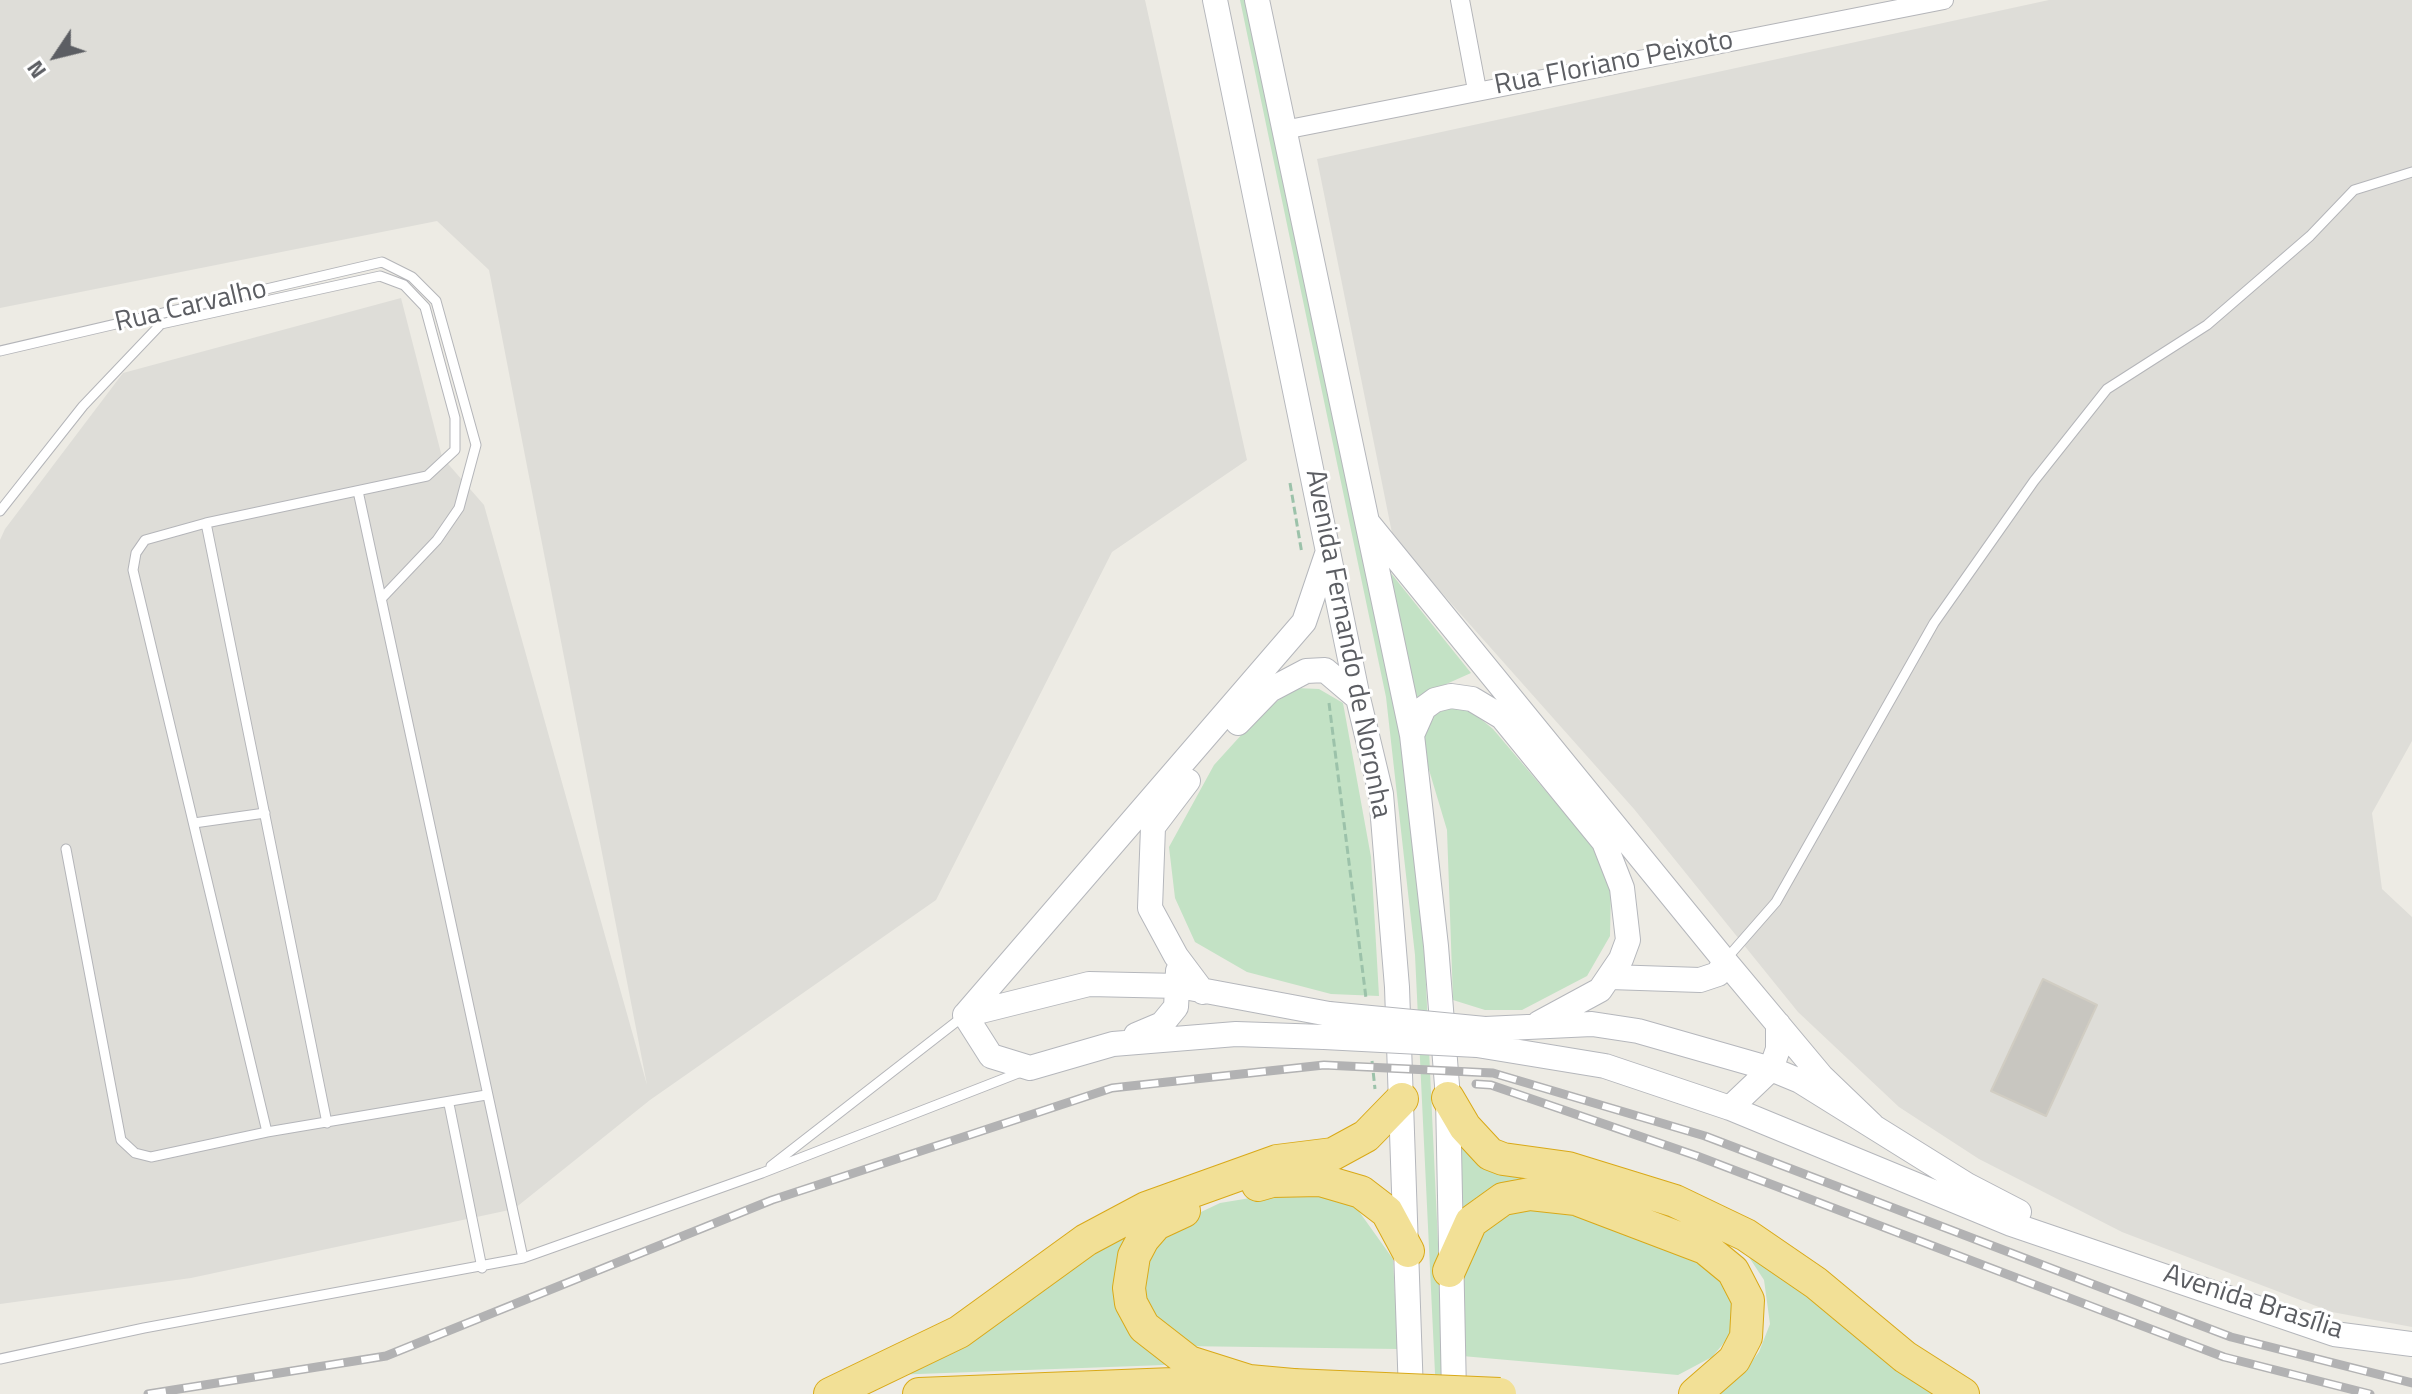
<!DOCTYPE html>
<meta charset="utf-8">
<style>
body{margin:0}
#map{position:relative;width:2412px;height:1394px;overflow:hidden;background:#edebe4;font-family:"Titillium Web",sans-serif}
canvas{display:block}
.north{position:absolute;left:16px;top:16px;width:80px;height:80px;-webkit-text-stroke:6px #fff;paint-order:stroke;rotate:235deg;font-size:22px;font-weight:700;line-height:32px;text-align:center;color:#5c5e63}
.north::after{content:'';display:block;margin:auto;width:28px;height:36px;background:#5c5e63;clip-path:polygon(50% 0,100% 100%,50% 72%,0 100%)}
</style>
<div id="map">
<canvas width="2412" height="1394"></canvas>
<div class="north">N</div>
</div>
<script>
const ctx = document.querySelector('canvas').getContext('2d');
ctx.lineJoin = 'round';
function fill(path, color) { ctx.fillStyle = color; ctx.fill(path, 'evenodd'); }
const toPath = rows => new Path2D(rows.map(r => 'M' + r).join(''));
function strokePath(path, color, width, dash) { ctx.strokeStyle = color; ctx.lineWidth = width; ctx.lineCap = dash ? 'butt' : 'round'; ctx.setLineDash(dash || []); ctx.stroke(path); }
function write(font, color, halo, rows, align = 'center') {
  ctx.font = font + ' "Titillium Web",sans-serif'; ctx.lineWidth = 6; ctx.setLineDash([]); ctx.textBaseline = 'middle'; ctx.strokeStyle = halo; ctx.fillStyle = color; for (const [text, x, y, turn = 0] of rows) {
    ctx.save(); ctx.translate(x, y); ctx.rotate((+turn || 0) * Math.PI / 180); ctx.textAlign = isNaN(turn) ? turn : align; if (halo) ctx.strokeText(text, 0, 0); ctx.fillText(text, 0, 0); ctx.restore();
  }
}
const industrial = toPath([
 [0,0,1145,0,1247,460,1112,552,936,900,650,1100,514,1209,191,1278,0,1304,0,540,5,529,123,373,401,298,442,457,484,505,647,1085,489,270,437,221,0,308],
 [2049,0,2412,0,2412,741,2372,813,2382,889,2412,917,2412,1327,2332,1312,2122,1232,1979,1159,1899,1107,1798,1012,1634,809,1393,538,1317,159]
]);
const green = toPath([
 [1240,0,1251,0,1407,761,1425,963,1445,1394,1436,1394,1415,955,1386,697],
 [1382,562,1471,673,1406,702],
 [1296,688,1319,689,1343,703,1371,857,1379,996,1331,994,1247,972,1195,942,1175,898,1169,847,1214,765,1263,711],
 [1449,707,1466,707,1493,729,1595,849,1611,887,1610,936,1587,976,1522,1010,1485,1010,1453,1000,1447,830,1421,743,1435,715],
 [1459,1142,1491,1163,1608,1188,1708,1225,1746,1245,1846,1319,1907,1374,1945,1394,1718,1394,1740,1377,1759,1352,1770,1324,1764,1280,1745,1251,1700,1226,1647,1206,1566,1183,1522,1183,1482,1201,1463,1220],
 [1311,1188,1336,1196,1358,1210,1393,1259,1398,1349,1181,1346,1152,1323,1137,1277,1163,1230,1220,1203],
 [1509,1205,1578,1207,1683,1249,1729,1277,1739,1298,1734,1331,1712,1357,1678,1375,1462,1356,1454,1261],
 [1132,1223,1128,1249,1167,1362,1164,1365,891,1375]
]);
const building = toPath([
 [2043,979,2097,1005,2046,1116,1991,1091,2043,979]
]);
const path = toPath([
 [1290,483,1302,554],
 [1329,703,1366,998],
 [1372,1061,1375,1089]
]);
const lane = toPath([
 [0,351,382,262,412,277,436,301,476,445,459,508,437,540,381,599],
 [358,491,523,1258],
 [0,511,83,406,161,324,380,276,404,285,425,307,455,418,455,450,427,476,206,523,327,1123],
 [206,523,145,540,136,553,133,570,267,1132],
 [194,823,265,813],
 [66,849,121,1140,135,1153,151,1157,267,1132,486,1095],
 [1727,958,1776,902,1934,623,2034,481,2107,389,2207,325,2310,236,2354,190,2412,172],
 [449,1104,482,1268],
 [771,1166,965,1015],
 [0,1359,144,1328,523,1258,762,1173,1021,1072]
]);
const street = toPath([
 [1460,0,1477,90],
 [1284,130,1944,0]
]);
const secondary = toPath([
 [1215,0,1358,698,1381,794,1397,987,1411,1394],
 [1257,0,1412,735,1436,946,1448,1098,1454,1394],
 [1368,523,1725,961,1822,1077,1872,1125],
 [1238,723,1270,690,1306,671,1325,670,1358,698],
 [1412,735,1424,708,1435,700,1451,696,1472,699,1502,717,1604,842,1622,888,1628,940,1621,959,1600,990,1539,1023],
 [1188,781,1153,827,1150,908,1176,956,1203,992],
 [1610,977,1700,980,1718,974,1725,961],
 [965,1015,1304,622,1327,554],
 [965,1015,991,1056,1030,1068,1113,1044,1236,1034,1324,1037],
 [965,1015,1089,984,1179,986,1329,1014],
 [1485,1029,1592,1024,1638,1031,1771,1069,1800,1081,1967,1185,2019,1212],
 [1136,1035,1162,1024,1176,1007,1178,971],
 [1477,1045,1605,1066,1730,1108,2011,1224,2334,1334,2412,1344],
 [1730,1108,1771,1069,1778,1049,1778,1024]
]);
const highway = toPath([
 [1448,1098,1465,1127,1490,1154,1503,1159,1568,1168,1675,1201,1746,1235,1816,1283,1905,1357,1963,1394],
 [1258,1185,1272,1181,1320,1180,1361,1192,1387,1212,1408,1251],
 [1184,1211,1156,1224,1143,1239,1134,1256,1129,1288,1131,1303,1144,1327,1189,1362,1249,1381],
 [1449,1271,1471,1222,1503,1199,1530,1194,1576,1199,1705,1248,1733,1271,1748,1300,1746,1337,1734,1360,1695,1394],
 [830,1394,959,1332,1086,1240,1146,1208,1277,1161,1333,1154,1366,1136,1402,1099],
 [919,1394,1249,1381,1293,1385]
]);
const rail = toPath([
 [1476,1084,1491,1085,1697,1156,2224,1357,2370,1394],
 [148,1394,386,1356,772,1200,1112,1088,1324,1065,1493,1073,1705,1136,2231,1337,2412,1383]
]);
const secondaryBridge = toPath([
 [1329,1014,1485,1029],
 [1324,1037,1477,1045]
]);
const highwayBridge = toPath([
 [1293,1385,1500,1394]
]);
const streetNames = [
 ["Rua Floriano Peixoto",1614,64,-11],
 ["Rua Carvalho",191,307,-13],
 ["Avenida Fernando de Noronha",1347,644,79],
 ["Avenida Brasília",2253,1303,18]
];
fill(industrial, '#deddd8');
fill(green, '#c3e2c5');
fill(building, '#c8c6c0');
strokePath(building, '#d1cdc3', 2);
strokePath(lane, '#b4b5b9', 11);
strokePath(street, '#b4b5b9', 20);
strokePath(secondary, '#b5b7bc', 26);
strokePath(highway, '#d9a918', 34);
strokePath(path, '#9cc2aa', 3, [8, 4]);
strokePath(lane, '#fff', 9);
strokePath(street, '#fff', 18);
strokePath(secondary, '#fff', 24);
strokePath(highway, '#f2e096', 32);
strokePath(rail, '#b2b2b3', 9);
strokePath(rail, '#fff', 6, [18]);
strokePath(secondaryBridge, '#b5b7bc', 26, []);
strokePath(highwayBridge, '#d9a918', 34, []);
strokePath(secondaryBridge, '#fff', 24);
strokePath(highwayBridge, '#f2e096', 32);
write('28px', '#5c5e63', '#fff', streetNames);
</script>
